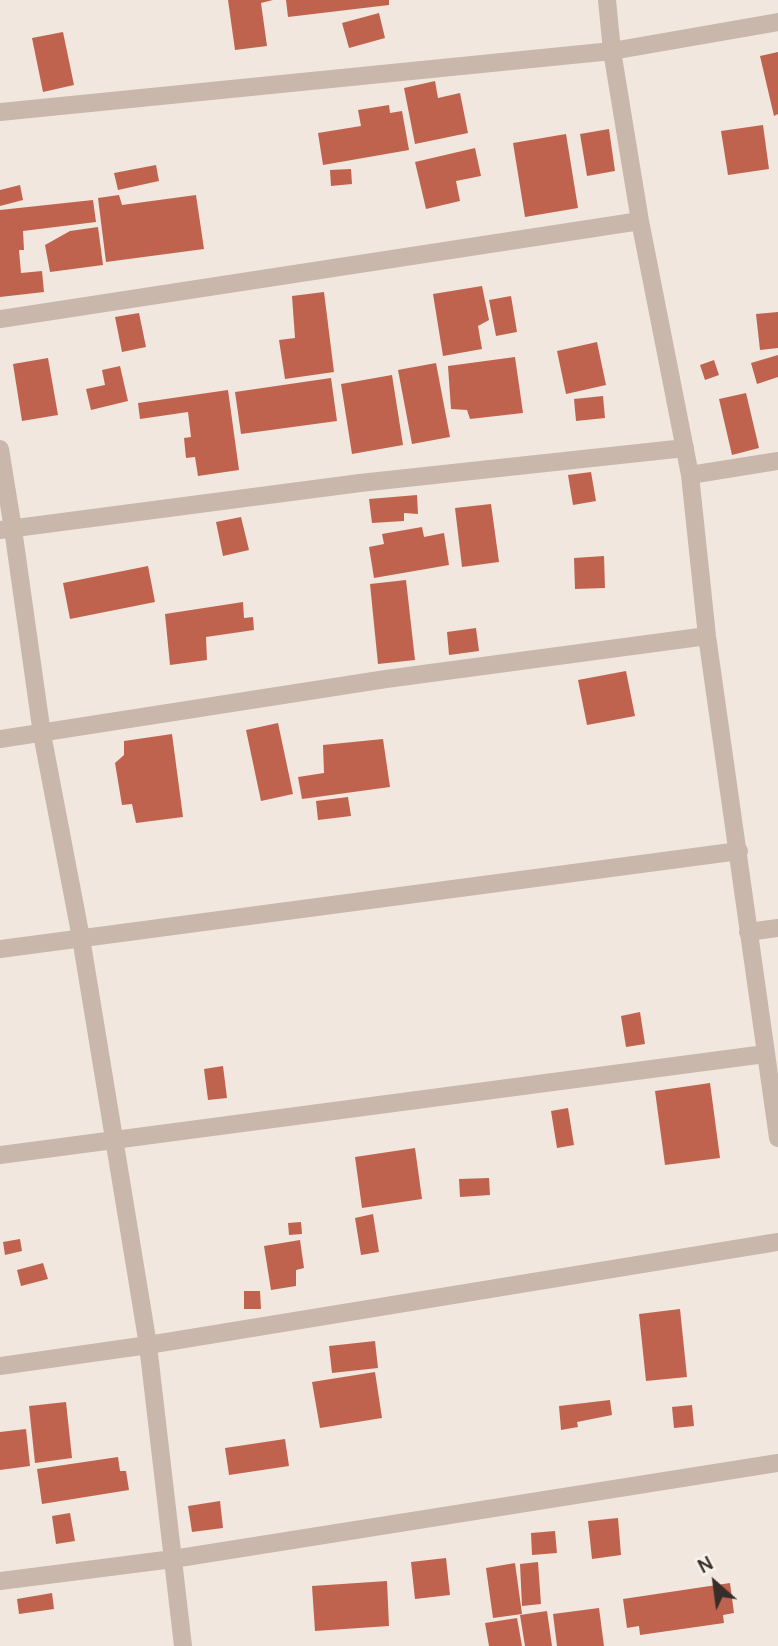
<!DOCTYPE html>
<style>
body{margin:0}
#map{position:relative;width:778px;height:1646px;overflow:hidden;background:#f1e7de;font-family:Manrope,sans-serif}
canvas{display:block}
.north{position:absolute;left:680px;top:1548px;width:70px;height:70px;-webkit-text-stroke:5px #f9f2eb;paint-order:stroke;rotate:332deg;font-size:19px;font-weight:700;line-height:28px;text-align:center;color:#372d2a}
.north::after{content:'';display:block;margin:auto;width:24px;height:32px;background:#372d2a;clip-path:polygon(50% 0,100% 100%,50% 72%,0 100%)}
</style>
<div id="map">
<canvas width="778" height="1646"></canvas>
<div class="north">N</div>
</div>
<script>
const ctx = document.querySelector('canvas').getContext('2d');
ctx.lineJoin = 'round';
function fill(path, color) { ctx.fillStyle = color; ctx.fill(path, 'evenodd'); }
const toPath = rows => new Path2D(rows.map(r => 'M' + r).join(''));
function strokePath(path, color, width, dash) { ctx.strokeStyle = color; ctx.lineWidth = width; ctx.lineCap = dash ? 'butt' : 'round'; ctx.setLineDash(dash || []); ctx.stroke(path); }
const building = toPath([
 [228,0,273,0,261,3,267,46,235,50],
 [286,0,389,0,389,5,288,17],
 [379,13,385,38,349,48,342,23],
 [63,32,74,85,43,92,32,38],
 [778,52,778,114,774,116,760,56],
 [435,81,438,98,460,93,468,133,415,144,404,88],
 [389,105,390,113,402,111,409,150,323,165,318,133,361,126,358,110],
 [763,125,769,169,728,175,721,131],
 [609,129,615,171,587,176,580,134],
 [566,134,578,208,525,217,513,143],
 [475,148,481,176,456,181,460,201,426,209,415,162],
 [156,165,159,181,118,190,114,173],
 [351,169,352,184,331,186,330,170],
 [20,185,23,200,0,206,0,190],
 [119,195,122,205,196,195,204,249,106,262,98,198],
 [93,200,96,222,23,231,24,250,19,250,21,273,42,271,44,292,0,297,0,210],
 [98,227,103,265,50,272,45,245,70,231],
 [482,286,489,320,478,326,482,349,443,356,433,294],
 [324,292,334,372,285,379,279,340,295,338,292,296],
 [511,296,517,332,496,336,489,300],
 [778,312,778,348,760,350,756,314],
 [139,313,146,347,122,352,115,317],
 [597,342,606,385,566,394,557,351],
 [778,355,778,377,757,384,751,363],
 [515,357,523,413,470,419,467,410,451,409,448,366],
 [48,358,58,415,22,421,13,364],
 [714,360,719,375,705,380,700,365],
 [436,363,450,437,412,444,398,370],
 [120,366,128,401,91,410,86,389,105,385,102,370],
 [392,375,403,445,352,454,341,384],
 [331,378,337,421,241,434,235,392],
 [228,390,239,470,198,476,195,457,186,458,184,438,191,437,188,412,140,419,138,403],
 [746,393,759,448,732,455,719,399],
 [603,396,605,418,576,421,574,399],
 [591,472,596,501,573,505,568,475],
 [417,495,418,514,404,513,404,521,372,523,369,499],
 [491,504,499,562,462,567,455,508],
 [241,517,249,550,223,556,216,522],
 [422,527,424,537,444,533,449,565,374,578,369,547,384,544,382,534],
 [604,556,605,588,575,589,574,558],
 [148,566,155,602,70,619,63,583],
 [406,580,415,660,378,664,370,584],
 [243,602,244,618,253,617,254,630,206,637,207,660,170,665,165,614],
 [476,628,479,651,449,655,447,632],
 [626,671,635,716,587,725,578,680],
 [278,723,293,794,261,801,246,730],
 [172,734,183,817,136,823,132,804,122,805,115,763,124,755,124,741],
 [383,739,390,787,302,799,298,777,324,773,323,745],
 [348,797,351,816,318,820,316,801],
 [640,1012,645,1044,626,1047,621,1016],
 [223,1066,227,1098,208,1100,204,1069],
 [710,1083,720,1158,665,1165,655,1091],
 [568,1108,574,1145,557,1148,551,1111],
 [415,1148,422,1199,362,1208,355,1157],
 [489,1178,490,1195,460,1197,459,1179],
 [373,1214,379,1252,361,1255,355,1218],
 [301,1222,302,1234,289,1235,288,1223],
 [20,1239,22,1251,5,1255,3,1242],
 [300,1240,304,1268,296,1270,296,1286,271,1290,264,1246],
 [43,1263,48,1279,21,1286,17,1270],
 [244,1291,260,1291,261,1309,244,1309],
 [680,1309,687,1377,646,1381,639,1314],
 [375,1341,378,1368,332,1373,329,1346],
 [375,1372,382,1418,320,1428,312,1382],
 [610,1400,612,1415,577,1422,578,1427,561,1430,559,1406],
 [66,1402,72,1458,35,1463,29,1406],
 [692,1405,694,1426,674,1428,672,1407],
 [26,1429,30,1466,0,1470,0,1432],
 [285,1439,289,1466,229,1475,225,1448],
 [118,1457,120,1471,126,1471,129,1490,42,1504,37,1469],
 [220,1501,223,1528,192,1532,188,1506],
 [70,1513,75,1541,56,1544,52,1516],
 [618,1518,621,1555,592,1559,588,1521],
 [555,1531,557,1553,532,1555,531,1533],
 [446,1558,450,1595,415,1599,411,1562],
 [538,1562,541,1604,522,1606,520,1564],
 [515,1563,522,1614,493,1618,486,1568],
 [387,1581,389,1626,315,1631,312,1586],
 [730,1583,734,1613,723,1615,724,1623,640,1635,639,1626,627,1628,623,1599],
 [52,1593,54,1609,19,1614,17,1599],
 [599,1608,604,1646,557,1646,553,1614],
 [547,1611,552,1646,525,1646,520,1615],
 [517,1618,522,1646,489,1646,485,1623]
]);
const street = toPath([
 [607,0,612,51,640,221,690,475,707,636,778,1138],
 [0,112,612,51,778,22],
 [0,319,640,221],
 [0,449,13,529,42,734,81,938,148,1345,183,1646],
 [690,475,778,461],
 [0,530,360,483,685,448],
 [0,739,386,679,707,636],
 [748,932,778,928],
 [0,949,739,851],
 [0,1155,765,1054],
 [0,1366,148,1345,778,1242],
 [0,1581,173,1559,778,1463]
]);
fill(building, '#c0634e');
strokePath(street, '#c9b7ab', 18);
</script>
